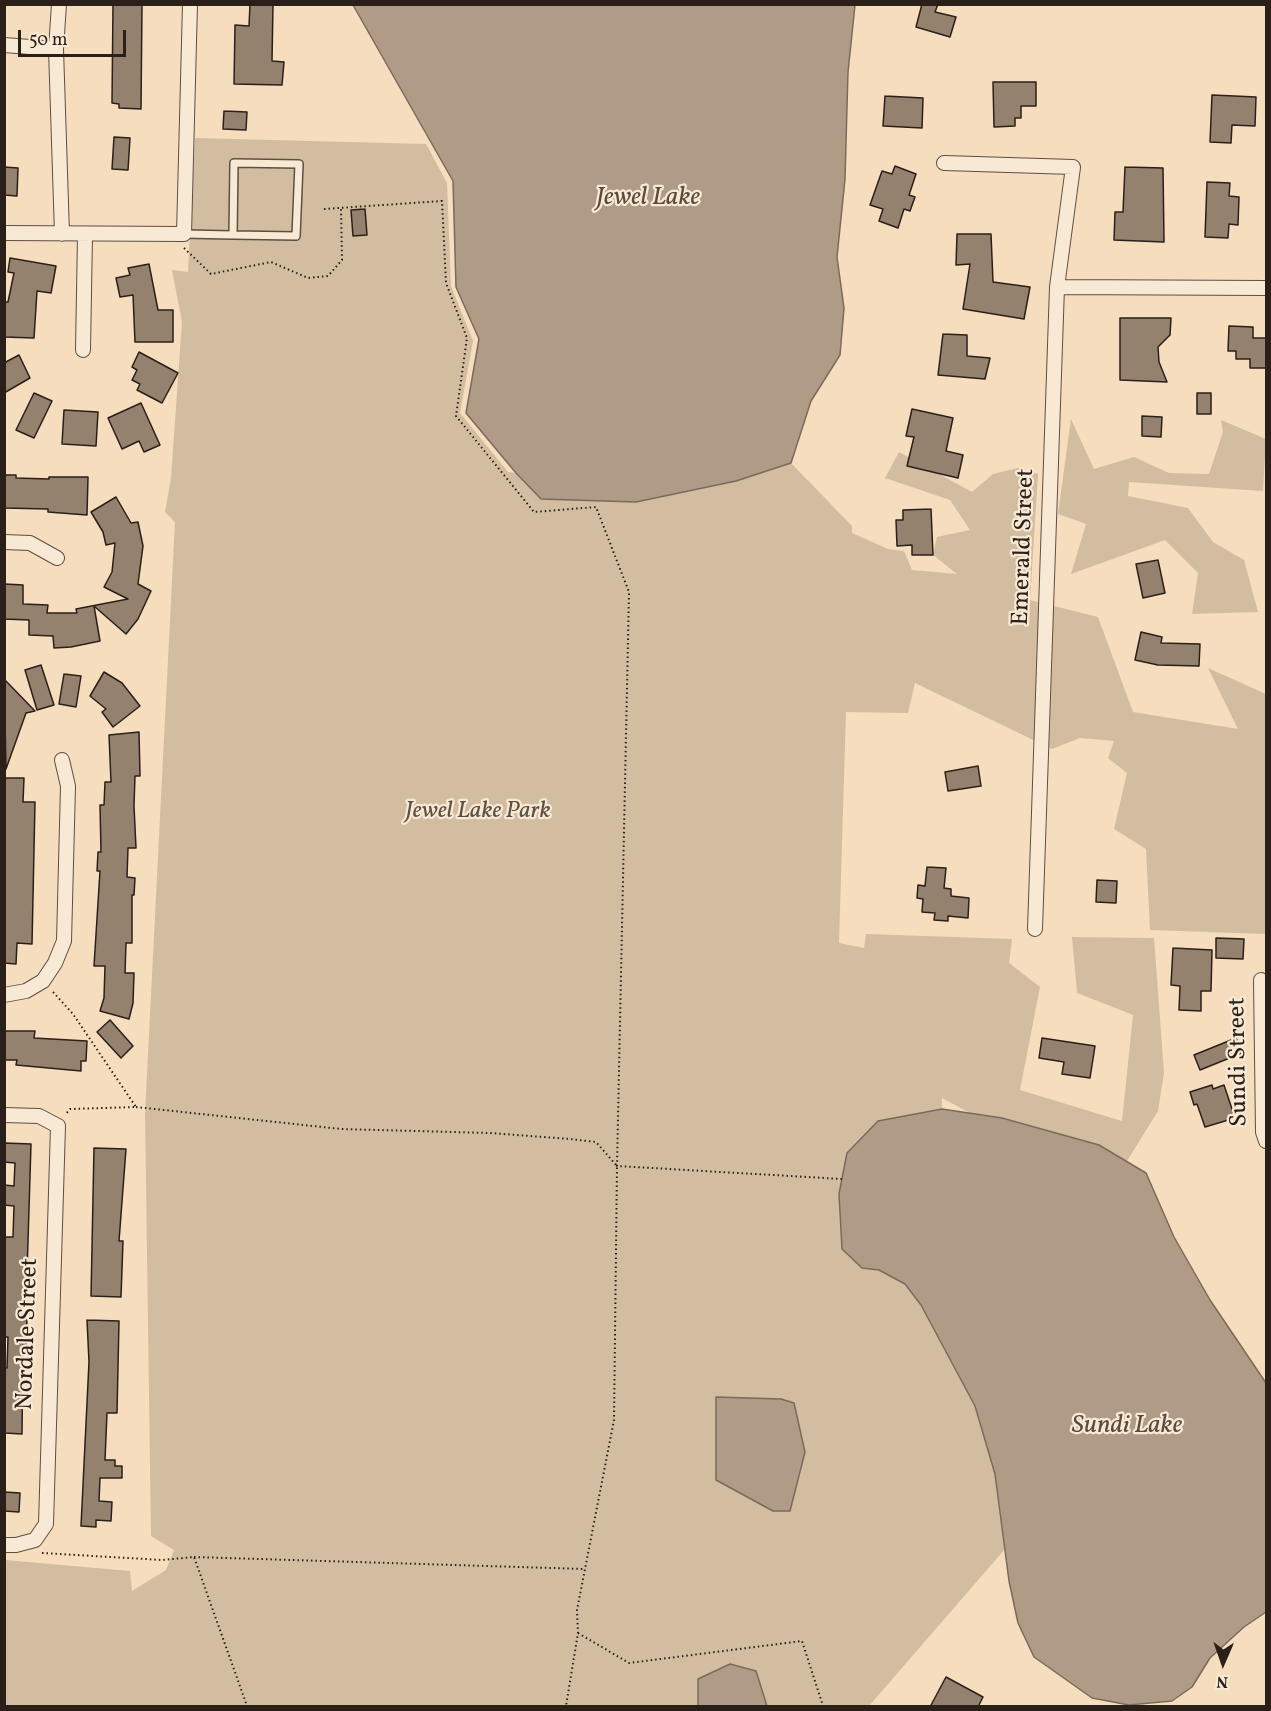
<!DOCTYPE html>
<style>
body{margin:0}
#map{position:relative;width:1271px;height:1711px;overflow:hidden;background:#f5ddbd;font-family:Vollkorn,serif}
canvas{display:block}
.frame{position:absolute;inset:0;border:6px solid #2b1f1a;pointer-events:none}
.north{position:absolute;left:1193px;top:1633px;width:60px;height:60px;-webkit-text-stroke:4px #f8e9d4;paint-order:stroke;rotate:182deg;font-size:16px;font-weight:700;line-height:24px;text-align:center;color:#2b1f1a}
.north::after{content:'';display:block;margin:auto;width:21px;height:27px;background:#2b1f1a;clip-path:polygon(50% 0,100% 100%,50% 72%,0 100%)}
.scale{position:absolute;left:18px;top:30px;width:108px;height:27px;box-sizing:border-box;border:3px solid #2b1f1a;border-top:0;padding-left:8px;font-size:18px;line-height:21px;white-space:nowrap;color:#2b1f1a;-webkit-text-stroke:4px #f8e9d4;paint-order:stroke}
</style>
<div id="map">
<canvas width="1271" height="1711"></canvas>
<div class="frame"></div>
<div class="north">N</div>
<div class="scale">50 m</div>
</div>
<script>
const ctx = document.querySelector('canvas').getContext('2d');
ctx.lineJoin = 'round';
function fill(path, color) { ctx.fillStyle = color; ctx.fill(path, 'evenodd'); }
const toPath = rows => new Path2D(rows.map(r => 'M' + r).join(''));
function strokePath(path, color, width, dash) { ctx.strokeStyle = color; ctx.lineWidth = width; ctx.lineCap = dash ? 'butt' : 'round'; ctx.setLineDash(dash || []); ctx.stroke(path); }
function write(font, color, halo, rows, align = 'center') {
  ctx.font = font + ' Vollkorn,serif'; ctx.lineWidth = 4.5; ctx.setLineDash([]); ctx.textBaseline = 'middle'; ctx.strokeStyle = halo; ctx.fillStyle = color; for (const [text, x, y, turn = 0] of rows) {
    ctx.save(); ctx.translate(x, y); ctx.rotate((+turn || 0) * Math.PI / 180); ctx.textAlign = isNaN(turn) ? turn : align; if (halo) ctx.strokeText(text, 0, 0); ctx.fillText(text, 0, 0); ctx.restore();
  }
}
const green = toPath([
 [195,138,426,144,447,183,451,286,473,341,460,413,508,472,516,473,541,499,636,502,736,481,791,463,852,526,852,533,888,549,904,551,912,570,957,574,933,555,937,537,970,530,950,500,885,478,899,452,972,492,993,474,1018,468,1038,474,1030,600,1098,617,1133,712,1238,729,1208,668,1266,694,1266,934,1150,930,1146,849,1114,829,1127,773,1108,758,1114,741,1080,738,1052,749,915,683,908,713,846,712,839,943,864,948,866,934,1012,939,1009,963,1040,987,1020,1090,1122,1121,1133,1015,1077,993,1072,937,1154,938,1164,1073,1158,1111,1127,1161,1099,1145,1002,1118,970,1113,942,1098,942,1109,878,1121,862,1268,879,1270,905,1284,921,1305,975,1406,995,1474,1005,1549,869,1706,5,1706,5,1560,130,1571,132,1591,166,1570,174,1550,151,1536,145,1113,175,522,165,512,171,478,182,322,172,270,188,272],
 [1071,419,1094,469,1134,457,1169,473,1209,474,1223,432,1221,420,1266,439,1263,491,1129,482,1128,496,1188,508,1213,542,1244,560,1258,612,1192,614,1198,573,1165,540,1071,574,1086,524,1058,514]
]);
const water = toPath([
 [353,5,855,5,848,72,845,179,837,257,844,308,840,355,811,401,791,463,736,481,636,502,541,499,516,473,466,413,479,339,456,287,453,181,353,5],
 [942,1109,1002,1118,1099,1145,1146,1173,1174,1237,1210,1300,1266,1383,1266,1612,1244,1627,1210,1658,1192,1687,1172,1701,1129,1705,1092,1698,1034,1657,1018,1623,1009,1581,995,1474,975,1406,921,1305,905,1284,879,1270,862,1268,842,1249,839,1194,847,1153,878,1121,942,1109],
 [716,1397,781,1399,794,1403,805,1452,790,1511,773,1511,716,1480,716,1397],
 [730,1664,756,1671,767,1706,698,1706,698,1679,730,1664]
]);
const building = toPath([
 [113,4,142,4,141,109,119,108,119,104,112,103,113,4],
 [250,4,273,4,272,61,284,62,282,85,234,84,235,25,249,26,250,4],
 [922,4,938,4,935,12,956,17,950,37,916,27,922,4],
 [993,82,1036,82,1036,106,1021,106,1021,118,1015,118,1015,126,994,127,993,82],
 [1212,95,1256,97,1255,126,1232,125,1231,143,1210,142,1212,95],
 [885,96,923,98,922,128,883,126,885,96],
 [224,111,247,112,246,130,223,129,224,111],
 [114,137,130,138,128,170,112,169,114,137],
 [895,166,916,174,909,195,915,197,910,211,904,209,898,228,879,221,883,209,870,205,882,171,892,174,895,166],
 [4,167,18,168,17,196,4,195,4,167],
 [1125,167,1163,168,1164,242,1114,240,1115,212,1123,212,1125,167],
 [1207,182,1230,183,1229,196,1239,197,1238,225,1229,224,1228,238,1205,237,1207,182],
 [365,209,367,235,353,236,351,210,365,209],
 [957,234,991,234,993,282,1030,287,1024,319,963,309,970,264,956,265,957,234],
 [10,258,56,266,51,293,37,291,34,338,4,337,4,302,8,302,14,273,8,272,10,258],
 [149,264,158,310,173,310,173,342,135,342,133,295,120,297,116,278,130,275,128,268,149,264],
 [1120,318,1171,318,1170,335,1158,347,1159,362,1167,382,1120,380,1120,318],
 [1229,326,1253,327,1253,338,1266,338,1266,368,1250,368,1250,359,1236,359,1236,351,1228,351,1229,326],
 [943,334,967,335,967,356,990,358,985,379,938,375,943,334],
 [139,352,178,373,162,403,137,390,140,384,132,380,137,370,132,367,139,352],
 [19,355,30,378,4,393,4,363,19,355],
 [34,393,52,401,34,438,16,430,34,393],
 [1197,393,1211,393,1211,414,1197,414,1197,393],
 [141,403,160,445,144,452,139,441,122,449,108,418,141,403],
 [912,409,953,418,946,451,963,455,958,478,907,466,914,437,906,436,912,409],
 [64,410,98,412,96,446,62,444,64,410],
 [1142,416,1162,417,1161,437,1142,436,1142,416],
 [4,475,16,475,16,478,49,479,49,477,88,477,87,515,48,512,48,509,4,508,4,475],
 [116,497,131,523,138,522,143,546,138,584,151,591,138,619,126,634,94,606,100,641,71,647,54,648,53,636,29,635,29,620,4,619,5,584,23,585,23,604,48,605,47,613,77,613,76,609,128,599,104,587,112,572,115,543,106,545,103,532,91,512,116,497],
 [931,509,933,555,912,555,912,545,897,546,896,520,903,520,903,510,931,509],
 [1158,560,1165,593,1143,598,1136,564,1158,560],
 [1141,632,1162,637,1161,643,1200,644,1199,666,1158,665,1135,660,1141,632],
 [41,665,54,705,37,710,25,670,41,665],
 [104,672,122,683,140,706,113,727,102,712,106,709,90,696,104,672],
 [64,674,81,676,76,707,59,704,64,674],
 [4,679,35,711,26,713,6,769,4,679],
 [139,732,140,776,135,776,134,806,136,848,128,848,127,877,135,878,134,895,132,895,132,943,126,943,125,973,134,973,133,1003,129,1019,100,1011,104,998,105,966,94,966,100,871,97,871,98,852,101,852,100,805,104,805,105,782,111,782,109,735,139,732],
 [978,766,981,786,948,791,945,772,978,766],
 [4,778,24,778,23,802,35,802,32,944,17,943,16,964,4,963,4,778],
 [927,867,946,868,944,888,951,889,951,896,969,898,968,918,948,916,948,921,934,920,935,913,922,912,923,899,917,898,918,885,925,886,927,867],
 [1097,880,1117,881,1116,903,1096,902,1097,880],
 [1216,938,1244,939,1243,959,1216,958,1216,938],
 [1173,948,1212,950,1211,991,1201,991,1201,1011,1179,1010,1180,986,1171,985,1173,948],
 [110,1020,133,1046,121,1058,97,1032,110,1020],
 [4,1031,35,1031,34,1038,87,1041,86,1061,81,1061,81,1071,16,1065,17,1060,4,1060,4,1031],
 [1042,1038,1095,1046,1090,1078,1062,1074,1064,1062,1039,1058,1042,1038],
 [1236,1038,1242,1053,1200,1070,1194,1055,1236,1038],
 [1212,1085,1213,1089,1224,1085,1235,1118,1205,1127,1197,1104,1194,1105,1190,1092,1212,1085],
 [4,1143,31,1144,27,1274,31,1274,30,1288,25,1288,23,1318,27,1318,26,1346,23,1345,22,1434,5,1433,4,1424,4,1368,7,1368,8,1337,4,1337,4,1237,13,1237,14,1206,4,1205,4,1185,14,1186,15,1163,4,1162,4,1143],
 [94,1148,126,1149,119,1241,123,1241,121,1297,91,1296,94,1148],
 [87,1320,119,1321,117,1413,107,1413,105,1460,115,1460,115,1466,122,1466,122,1478,100,1478,99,1501,112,1502,111,1521,96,1520,96,1527,81,1526,89,1362,87,1320],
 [4,1492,20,1493,19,1512,4,1511,4,1492],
 [946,1677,983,1697,978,1707,930,1707,946,1677]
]);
const path = toPath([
 [324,209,442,201,446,283,467,338,456,416,534,512,596,507,629,592,617,1166,842,1179],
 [184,248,211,274,271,262,308,278,328,276,342,260,341,209],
 [53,992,73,1014,136,1107,70,1109,65,1115],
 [136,1107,341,1129,490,1133,570,1139,596,1142,617,1166,614,1420,577,1610,578,1633,566,1706],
 [42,1553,162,1560,194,1557,247,1706],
 [194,1557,584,1569],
 [578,1633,629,1663,802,1641,823,1706]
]);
const service = toPath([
 [184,234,233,235,296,236,299,164,234,163,233,235]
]);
const minor = toPath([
 [59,4,56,49,62,234],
 [4,45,56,49],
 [944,163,1073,167,1057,287,1035,929],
 [4,233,184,234,190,4],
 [1057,287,1266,288],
 [83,350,85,235],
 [4,542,30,543,57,558],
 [1261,980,1263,1132,1266,1141],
 [4,995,26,991,43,981,55,963,64,941,68,786,62,760],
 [4,1115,39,1116,58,1126,46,1524,35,1540,16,1545,4,1545]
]);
const streetNames = [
 ["Emerald Street",1025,547,-88],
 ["Sundi Street",1240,1062,-91],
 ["Nordale Street",29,1334,-88]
];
const parkNames = [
 ["Jewel Lake Park",478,813]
];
const waterNames = [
 ["Jewel Lake",648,199],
 ["Sundi Lake",1127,1427]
];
fill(green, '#d3bda1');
fill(water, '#b09c86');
strokePath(water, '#7b6a5b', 1.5);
fill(building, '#94826f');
strokePath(building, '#2b1f1a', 1.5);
strokePath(service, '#5e4e43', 10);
strokePath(minor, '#5e4e43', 16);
strokePath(path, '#2b1f1a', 2, [1.5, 3]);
strokePath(service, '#f8e9d4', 7);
strokePath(minor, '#f8e9d4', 14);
write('24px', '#2b1f1a', '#f8e9d4', streetNames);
write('italic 24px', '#5d4e42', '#f8e9d4', parkNames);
write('italic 26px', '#5a4b40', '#f8e9d4', waterNames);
</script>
